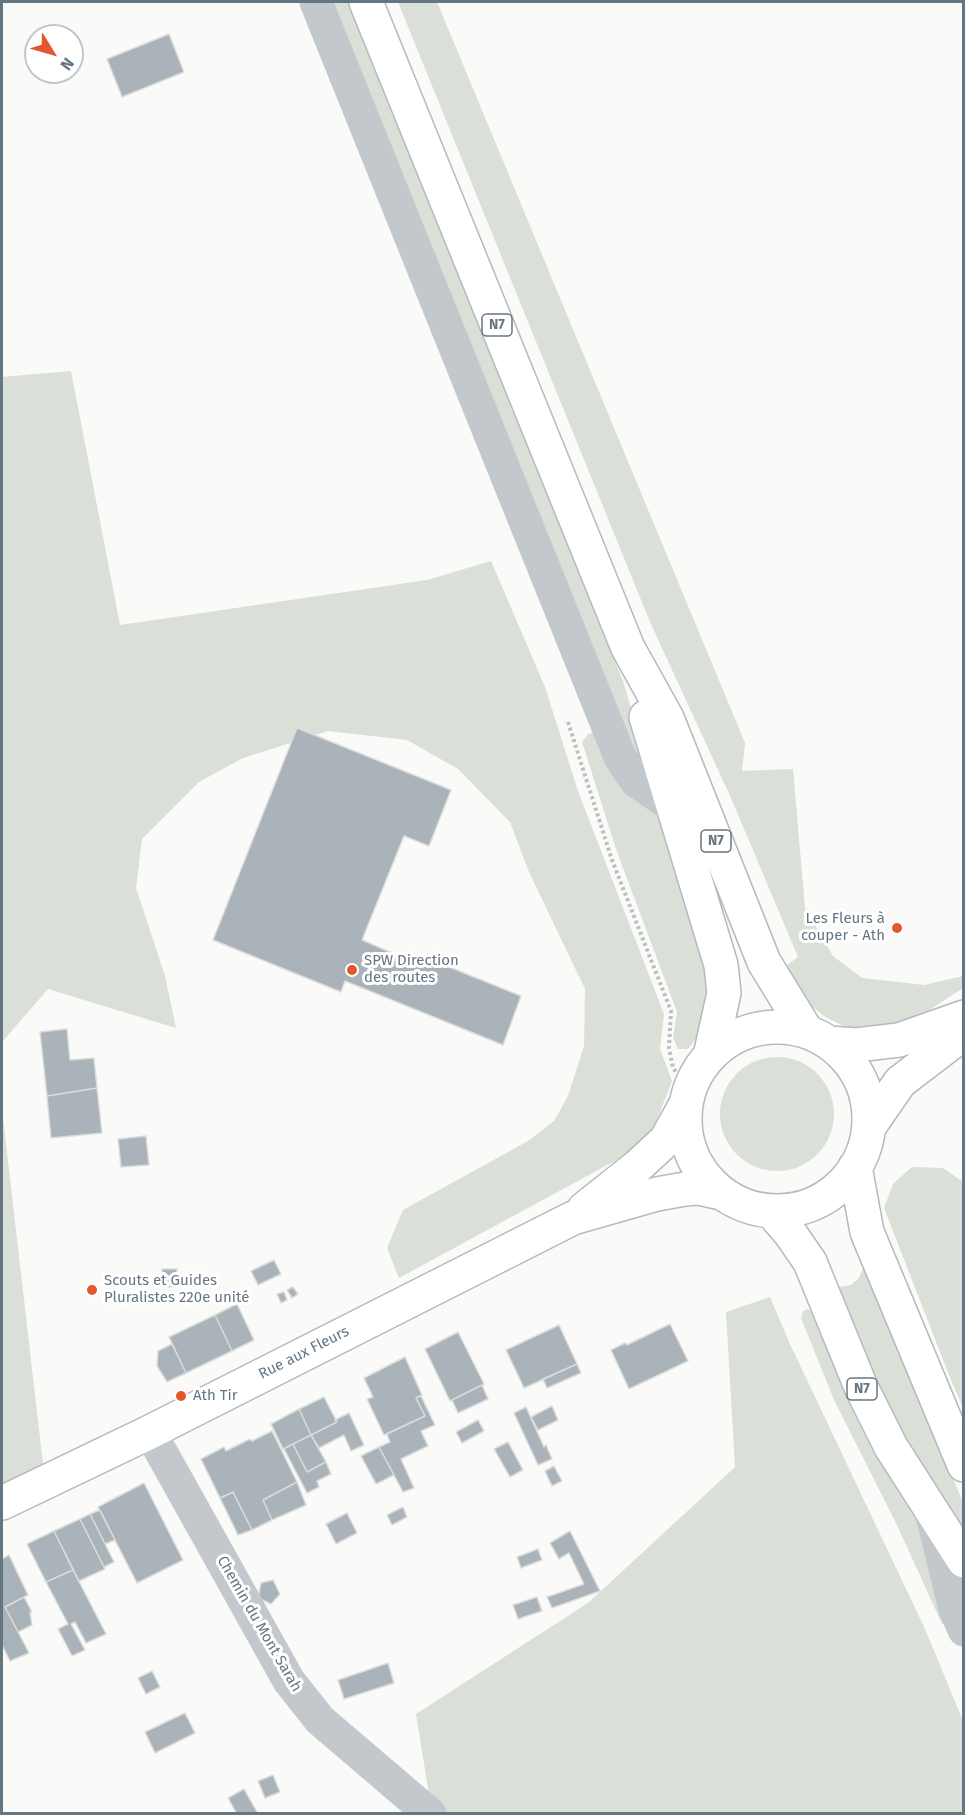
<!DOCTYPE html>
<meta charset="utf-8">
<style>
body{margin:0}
#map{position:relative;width:965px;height:1815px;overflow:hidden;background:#fafaf8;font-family:"Fira Sans",sans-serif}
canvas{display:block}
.frame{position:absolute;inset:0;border:3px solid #657683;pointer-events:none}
.north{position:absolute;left:24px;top:24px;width:60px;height:60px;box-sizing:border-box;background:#fff;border:2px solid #c1c8cd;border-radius:50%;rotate:127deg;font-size:16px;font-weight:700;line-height:24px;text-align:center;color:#657683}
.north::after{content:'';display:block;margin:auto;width:21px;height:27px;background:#e4572e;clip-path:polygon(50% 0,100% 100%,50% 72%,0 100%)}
</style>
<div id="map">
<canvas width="965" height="1815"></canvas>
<div class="frame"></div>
<div class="north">N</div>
</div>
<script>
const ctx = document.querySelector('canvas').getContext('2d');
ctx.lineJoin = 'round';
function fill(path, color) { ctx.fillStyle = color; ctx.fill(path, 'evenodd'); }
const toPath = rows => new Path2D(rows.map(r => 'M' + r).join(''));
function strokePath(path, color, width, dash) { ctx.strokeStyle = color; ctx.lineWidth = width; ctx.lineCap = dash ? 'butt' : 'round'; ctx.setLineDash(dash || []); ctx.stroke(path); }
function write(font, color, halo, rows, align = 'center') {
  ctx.font = font + ' "Fira Sans",sans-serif'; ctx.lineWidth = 6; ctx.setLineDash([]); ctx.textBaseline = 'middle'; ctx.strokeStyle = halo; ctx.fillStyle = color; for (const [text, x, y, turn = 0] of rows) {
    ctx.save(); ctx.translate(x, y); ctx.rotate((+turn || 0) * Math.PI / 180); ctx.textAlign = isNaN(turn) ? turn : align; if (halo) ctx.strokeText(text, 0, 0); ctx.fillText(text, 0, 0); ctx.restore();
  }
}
const green = toPath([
 [323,2,348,2,623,681,651,776,635,767],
 [398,2,437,2,745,743,742,771,793,769,805,908,833,956,862,978,924,985,963,976,963,988,911,1022,879,1030,847,1028,824,1016,800,997,782,969,798,957,731,798,650,622],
 [71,371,120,625,427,580,491,561,545,687,578,791,664,1014,660,1049,672,1081,654,1127,633,1151,399,1278,387,1248,403,1210,528,1141,554,1121,568,1096,584,1046,585,989,529,872,510,822,458,769,407,740,328,731,243,758,199,782,142,839,136,888,165,976,176,1028,48,989,2,1042,2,377],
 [589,733,602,735,639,798,661,820,715,975,698,1036,688,1049,678,1049,673,1038,677,1012,616,849,582,742],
 '720 1114a57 57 0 1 1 114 0a57 57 0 1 1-114 0Z',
 [2,1109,45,1481,2,1503],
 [912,1167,943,1168,963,1182,963,1408,947,1370,884,1208,893,1184],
 [866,1261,963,1503,963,1532,921,1475,828,1285,840,1287,851,1285,859,1278],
 [770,1297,790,1344,925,1629,963,1721,963,1813,432,1813,416,1714,588,1603,735,1467,726,1312],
 [808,1309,814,1314,919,1511,951,1624,942,1624,897,1525,834,1400,801,1318,803,1311]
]);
const building = toPath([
 [169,34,184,72,122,97,107,59,169,34],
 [297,728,451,790,429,846,404,836,362,940,413,962,417,954,521,996,503,1045,345,981,341,992,213,940,297,728],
 [67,1029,70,1060,94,1058,97,1088,47,1096,40,1032,67,1029],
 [97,1088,102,1133,51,1138,47,1096,97,1088],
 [146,1136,149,1165,121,1167,118,1139,146,1136],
 [274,1260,281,1274,258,1285,251,1271,274,1260],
 [162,1269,177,1269,176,1287,163,1287,162,1269],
 [293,1287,298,1294,292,1298,287,1290,293,1287],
 [284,1292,287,1300,281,1303,277,1294,284,1292],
 [237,1304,254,1340,232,1351,215,1315,237,1304],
 [215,1315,232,1351,186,1373,169,1337,215,1315],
 [670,1324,688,1361,629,1389,611,1350,625,1343,627,1345,670,1324],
 [559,1325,577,1364,524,1388,506,1350,559,1325],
 [458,1332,484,1384,450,1401,425,1349,458,1332],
 [172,1344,186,1373,167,1382,157,1366,158,1351,172,1344],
 [405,1357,422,1395,416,1398,425,1416,384,1435,367,1399,373,1397,364,1378,405,1357],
 [577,1364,581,1373,547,1388,543,1379,577,1364],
 [482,1385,488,1399,458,1413,452,1400,482,1385],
 [421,1396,435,1425,421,1431,428,1446,401,1459,414,1488,403,1492,379,1447,390,1442,387,1434,425,1416,416,1398,421,1396],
 [324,1397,337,1422,311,1435,299,1409,324,1397],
 [552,1406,558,1420,538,1430,531,1417,552,1406],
 [526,1407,544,1447,546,1445,552,1459,538,1465,514,1413,526,1407],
 [299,1409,311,1435,283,1449,271,1424,299,1409],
 [349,1413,364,1445,351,1451,344,1435,319,1448,311,1435,337,1422,335,1420,349,1413],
 [478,1420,484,1431,462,1443,456,1432,478,1420],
 [272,1431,297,1482,263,1500,272,1520,252,1530,233,1492,220,1498,201,1459,224,1447,226,1451,250,1439,252,1441,272,1431],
 [311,1435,326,1462,307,1472,293,1444,311,1435],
 [508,1442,523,1470,510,1477,494,1449,508,1442],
 [293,1444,307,1472,326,1462,331,1474,317,1481,319,1487,307,1493,284,1449,293,1444],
 [379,1447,394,1475,376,1484,361,1456,379,1447],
 [554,1466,562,1481,552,1486,545,1471,554,1466],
 [297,1482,306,1505,272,1520,263,1500,297,1482],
 [144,1483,183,1560,137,1583,98,1507,144,1483],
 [233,1492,252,1530,238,1535,220,1498,233,1492],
 [403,1507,407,1517,392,1525,387,1515,403,1507],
 [100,1510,115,1540,105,1544,90,1514,100,1510],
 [347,1513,357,1533,336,1544,326,1524,347,1513],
 [90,1514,114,1562,104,1567,80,1519,90,1514],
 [80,1519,105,1569,79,1581,54,1531,80,1519],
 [54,1531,73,1570,46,1582,27,1544,54,1531],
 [570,1531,600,1591,552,1608,547,1597,584,1584,569,1553,559,1559,550,1543,570,1531],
 [538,1549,542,1560,521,1568,517,1557,538,1549],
 [9,1555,28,1595,5,1607,29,1653,10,1661,2,1645,2,1559,9,1555],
 [73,1570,106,1634,86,1643,75,1622,71,1624,85,1650,72,1656,58,1629,68,1624,46,1582,73,1570],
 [273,1580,280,1594,271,1604,258,1598,261,1583,273,1580],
 [24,1597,32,1612,30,1612,32,1625,18,1632,5,1607,24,1597],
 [537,1597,542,1611,518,1619,513,1605,537,1597],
 [388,1663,394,1683,344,1699,338,1680,388,1663],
 [152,1671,160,1687,146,1694,138,1678,152,1671],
 [185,1713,195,1733,155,1753,145,1732,185,1713],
 [273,1775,280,1792,265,1798,258,1781,273,1775],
 [244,1789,257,1812,254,1814,237,1814,228,1798,244,1789]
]);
const path = toPath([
 [568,722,612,860,671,1011,669,1048,673,1068,677,1073]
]);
const minor = toPath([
 [316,2,620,757,636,781,672,806],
 [150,1432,289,1681,320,1720,430,1814],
 [932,1515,955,1609,964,1630]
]);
const major = toPath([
 [366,2,628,648,667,718,764,962,807,1032],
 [646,717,721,965,724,993,710,1056],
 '685 1119a92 92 0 1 1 184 0a92 92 0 1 1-184 0Z',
 [829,1043,856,1045,899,1040,964,1017],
 [869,1127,900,1082,964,1033],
 [855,1167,867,1232,964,1465],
 [584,1209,638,1166,666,1140,686,1104],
 [771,1211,790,1233,810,1262,861,1387,891,1447,964,1561],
 [2,1503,150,1432,573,1218,657,1194,685,1189,698,1188,721,1193]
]);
const markers = [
 [897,928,6,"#e4572e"],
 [352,970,6,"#e4572e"],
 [92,1290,6,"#e4572e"],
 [181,1396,6,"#e4572e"]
];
const shields = [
 [497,325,30],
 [716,841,30],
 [862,1389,30]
];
const shieldNames = [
 ["N7",497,325],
 ["N7",716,841],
 ["N7",862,1389]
];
const poiNames = [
 ["Les Fleurs à",885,919,"right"],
 ["couper - Ath",885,936,"right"],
 ["SPW Direction",364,961],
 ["des routes",364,978],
 ["Scouts et Guides",104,1281],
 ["Pluralistes 220e unité",104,1298],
 ["Ath Tir",193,1396]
];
const streetNames = [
 ["Rue aux Fleurs",304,1353,-27],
 ["Chemin du Mont Sarah",259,1624,60]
];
fill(green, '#dadfd7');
fill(building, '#aab3b9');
strokePath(building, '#dcdcda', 1.5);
strokePath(major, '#b5babe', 36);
strokePath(path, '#bbbfc2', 4, [3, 3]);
strokePath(minor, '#c3c8cc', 33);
strokePath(major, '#fff', 33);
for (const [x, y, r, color] of markers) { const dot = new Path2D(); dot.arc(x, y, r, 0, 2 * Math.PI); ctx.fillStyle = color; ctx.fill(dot); strokePath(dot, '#fff', 2); }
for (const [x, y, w] of shields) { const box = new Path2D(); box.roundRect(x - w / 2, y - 11, w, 22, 4.5); ctx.fillStyle = '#fff'; ctx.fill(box); strokePath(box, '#657683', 1.5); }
write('bold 14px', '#657683', null, shieldNames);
write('15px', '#657683', '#fff', poiNames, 'left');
write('15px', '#657683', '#fff', streetNames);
</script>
